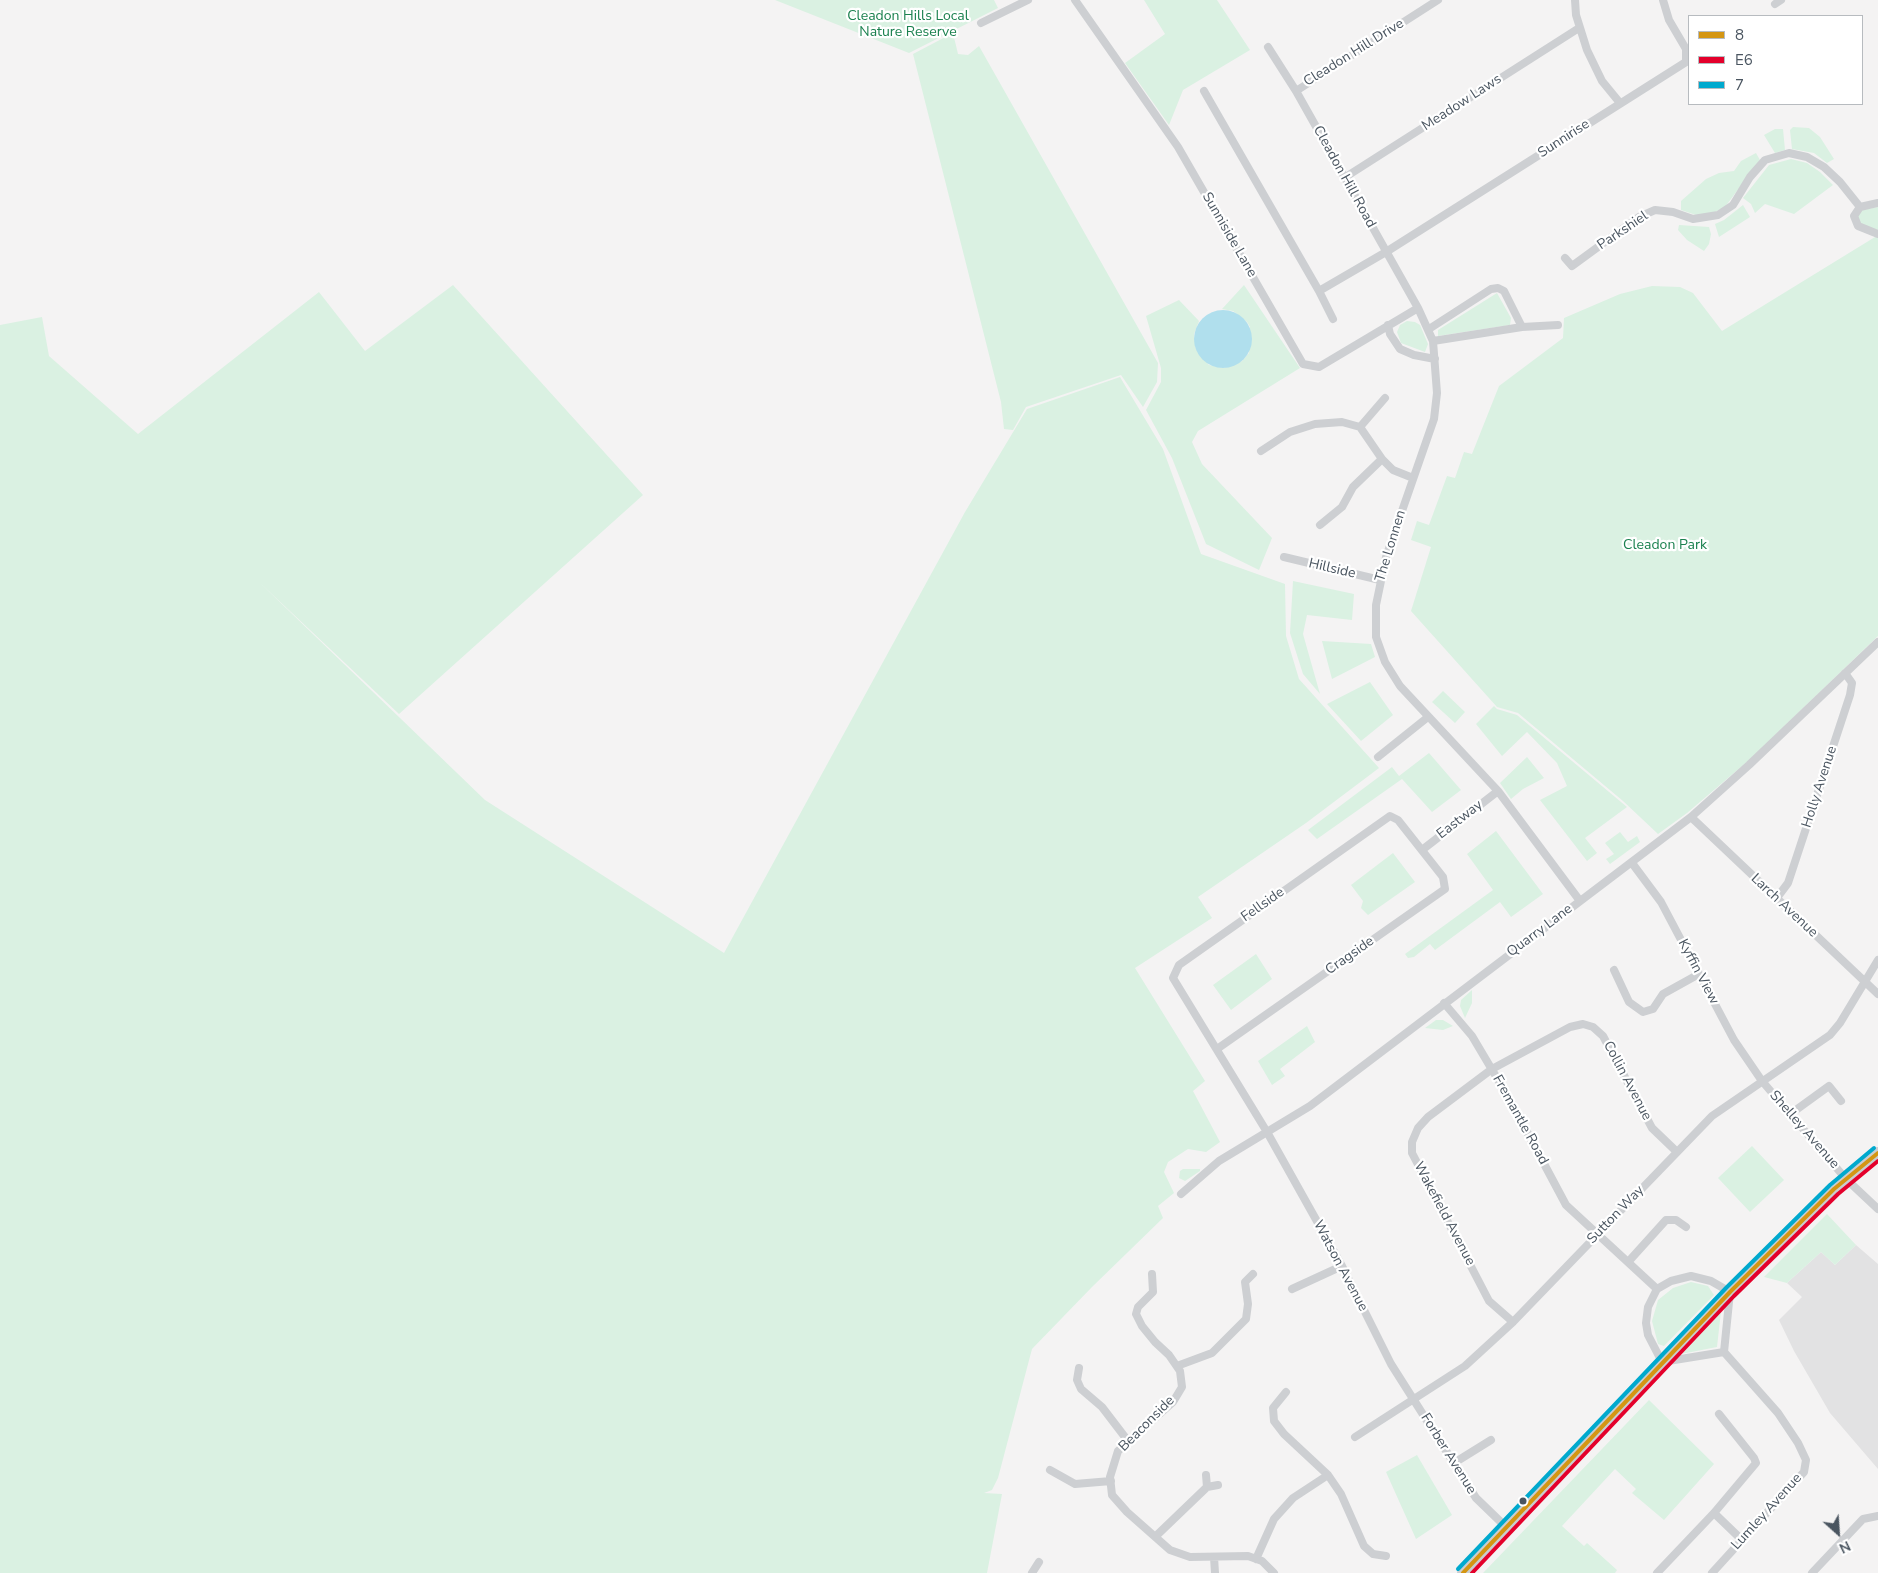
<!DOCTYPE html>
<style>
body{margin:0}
#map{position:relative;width:1878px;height:1573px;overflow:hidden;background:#f4f3f3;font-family:"Nunito Sans",sans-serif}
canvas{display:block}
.legend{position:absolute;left:1688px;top:15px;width:175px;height:90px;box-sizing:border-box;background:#fff;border:1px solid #b7bbbf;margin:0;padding:6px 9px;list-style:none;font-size:15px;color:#4a5560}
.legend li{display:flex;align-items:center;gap:10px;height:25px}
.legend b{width:25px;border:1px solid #b7bbbf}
.north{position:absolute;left:1813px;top:1508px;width:50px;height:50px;-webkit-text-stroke:4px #fff;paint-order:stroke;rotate:154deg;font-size:14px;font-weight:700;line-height:20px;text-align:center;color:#4a5560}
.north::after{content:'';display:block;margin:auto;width:18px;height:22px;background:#4a5560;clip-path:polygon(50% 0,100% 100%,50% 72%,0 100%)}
</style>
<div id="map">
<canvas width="1878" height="1573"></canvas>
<ul class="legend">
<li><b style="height:6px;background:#d49613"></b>8</li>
<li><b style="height:6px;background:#e4002b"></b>E6</li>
<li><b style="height:6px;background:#00a9ce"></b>7</li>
</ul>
<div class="north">N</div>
</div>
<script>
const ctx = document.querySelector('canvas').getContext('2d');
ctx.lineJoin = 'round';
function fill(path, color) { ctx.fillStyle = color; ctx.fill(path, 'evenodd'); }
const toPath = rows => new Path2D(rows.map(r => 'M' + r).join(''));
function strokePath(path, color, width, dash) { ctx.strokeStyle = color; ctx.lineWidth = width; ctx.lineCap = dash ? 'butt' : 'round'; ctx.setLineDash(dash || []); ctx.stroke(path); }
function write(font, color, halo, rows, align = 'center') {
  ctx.font = font + ' "Nunito Sans",sans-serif'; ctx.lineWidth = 4.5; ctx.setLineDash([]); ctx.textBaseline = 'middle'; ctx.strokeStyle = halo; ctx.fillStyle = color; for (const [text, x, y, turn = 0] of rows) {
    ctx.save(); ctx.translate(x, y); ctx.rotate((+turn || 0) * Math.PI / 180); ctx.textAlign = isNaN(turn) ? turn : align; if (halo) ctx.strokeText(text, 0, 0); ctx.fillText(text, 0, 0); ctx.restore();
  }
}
const education = toPath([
 [1856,1245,1878,1264,1878,1469,1830,1413,1794,1351,1779,1320,1802,1297,1787,1283,1821,1252,1835,1265]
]);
const green = toPath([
 [775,0,994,0,998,8,909,53],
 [1144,0,1217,0,1250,50,1183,90,1169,125,1125,63,1165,34],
 [953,33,958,54,968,55,979,46,1158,363,1157,382,1143,407,1121,375,1026,407,1013,430,1004,429,1001,402,913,54],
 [1793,127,1809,128,1820,137,1834,159,1827,163,1814,153,1792,149,1790,130],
 [1775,129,1783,129,1785,150,1775,153,1764,135],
 [1756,153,1760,160,1725,207,1711,214,1696,215,1681,210,1681,201,1706,179,1719,173,1734,171,1741,161],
 [1791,159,1807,163,1820,172,1833,185,1794,214,1765,204,1755,213,1751,204,1743,198,1769,165],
 [1743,205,1750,217,1719,237,1715,224,1724,220],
 [1878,207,1878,230,1861,225,1856,216,1861,210],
 [1679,225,1709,227,1711,234,1709,244,1704,251,1687,240,1678,230],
 [1875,237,1878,237,1878,636,1748,761,1687,813,1658,834,1623,801,1518,713,1497,707,1411,611,1431,547,1411,540,1417,521,1429,525,1447,476,1455,478,1464,452,1472,454,1499,386,1563,338,1564,318,1620,294,1652,286,1680,287,1693,293,1722,331],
 [453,285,643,495,399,714,258,581,485,800,724,953,965,512,1027,409,1120,377,1163,449,1201,554,1285,584,1286,636,1299,679,1379,768,1306,823,1198,897,1212,918,1135,968,1205,1081,1193,1091,1220,1142,1206,1152,1188,1149,1168,1162,1164,1172,1174,1193,1158,1206,1163,1218,1092,1287,1032,1349,998,1478,992,1490,984,1493,1002,1494,987,1573,0,1573,0,325,42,317,49,356,138,434,319,292,365,351],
 [1244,285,1300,368,1198,431,1192,442,1202,464,1272,538,1259,570,1206,544,1172,458,1146,410,1161,382,1161,368,1146,316,1179,300,1199,321,1194,334,1196,349,1209,365,1224,368,1242,361,1249,353,1250,327,1247,322,1233,311,1222,309],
 [1497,293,1511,318,1510,325,1438,336,1438,330],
 [1407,321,1415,322,1420,325,1428,344,1425,352,1401,343,1397,332,1400,325],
 [1293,581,1354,594,1352,620,1307,615,1303,634,1320,694,1303,674,1290,633],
 [1322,641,1371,644,1375,657,1332,679],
 [1370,682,1393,715,1361,741,1327,704],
 [1443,691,1465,712,1455,723,1432,702],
 [1494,706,1497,709,1517,715,1627,807,1585,838,1597,853,1587,861,1540,800,1567,786,1557,763,1527,732,1502,756,1476,724],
 [1429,753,1461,790,1432,812,1402,779,1317,839,1308,830,1392,767,1399,776],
 [1527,757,1544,778,1523,789,1511,799,1500,783],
 [1496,831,1543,894,1511,917,1500,902,1435,950,1430,944,1414,957,1408,958,1405,954,1493,890,1467,854],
 [1620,832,1628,842,1637,836,1640,842,1610,864,1606,859,1614,854,1605,843],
 [1393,853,1415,882,1368,915,1361,908,1363,901,1351,885],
 [1256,954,1272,979,1231,1010,1213,985],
 [1472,990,1472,1003,1465,1018,1460,1006,1461,1000],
 [1436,1020,1443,1020,1453,1026,1443,1030,1425,1028],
 [1307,1026,1315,1042,1280,1069,1285,1076,1272,1085,1258,1061],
 [1752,1146,1784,1180,1750,1212,1718,1178],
 [1183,1169,1200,1169,1200,1171,1185,1181,1179,1178,1180,1171],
 [1827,1214,1856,1245,1835,1265,1821,1252,1787,1283,1764,1277],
 [1691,1282,1708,1286,1714,1295,1664,1346,1658,1344,1652,1321,1658,1300,1673,1288],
 [1721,1311,1717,1347,1681,1354],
 [1649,1400,1714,1464,1664,1520,1632,1493,1636,1489,1615,1469,1562,1526,1584,1546,1587,1543,1617,1570,1615,1573,1483,1573],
 [1417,1455,1452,1515,1416,1539,1386,1472]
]);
const water = toPath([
 '1194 339a29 29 0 1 1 58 0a29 29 0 1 1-58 0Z'
]);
const street = toPath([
 [1075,0,1178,147,1303,364,1319,367,1418,308],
 [1575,0,1576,15,1587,50,1602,81,1620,103],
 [1775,4,1781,0],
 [981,23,1028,0],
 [1268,47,1296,91,1418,308,1433,341,1437,393,1434,419,1386,557,1376,605,1376,637,1385,662,1400,686,1498,791,1580,901],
 [1204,91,1319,291,1386,252,1686,62,1686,49,1669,20,1663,0],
 [1296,91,1438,0],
 [1344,178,1579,28],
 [1860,207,1854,216,1858,226,1878,234],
 [1565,258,1572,266,1639,217,1655,210,1673,212,1693,219,1718,215,1733,205,1750,177,1765,160,1789,153,1807,157,1824,167,1840,182,1860,207,1878,203],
 [1319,291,1333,319],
 [1388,325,1390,334,1400,349,1414,355,1435,359],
 [1522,327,1558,325],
 [1429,329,1491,289,1498,288,1504,291,1522,327,1433,341],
 [1360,427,1385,398],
 [1261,451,1290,432,1315,424,1342,422,1360,427,1382,459,1393,470,1413,478],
 [1320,525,1342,507,1353,487,1382,459],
 [1284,557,1380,580],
 [1378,757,1428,717],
 [1691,817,1878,994],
 [1422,850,1498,791],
 [1632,863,1661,902,1734,1040,1762,1081,1846,1179,1878,1209],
 [1776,899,1788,883,1850,695,1852,683,1845,673],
 [1614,970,1629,1002,1643,1012,1653,1009,1663,994,1699,974],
 [1444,1003,1472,1036,1510,1100,1566,1205,1657,1289],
 [1217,1049,1445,889,1443,877,1398,820,1390,816,1179,965,1173,978,1267,1132,1342,1266,1391,1364,1476,1498,1506,1527],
 [1789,1115,1829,1086,1841,1101],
 [1181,1194,1219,1161,1310,1106,1691,817,1749,765,1878,642],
 [1629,1261,1666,1220,1676,1220,1686,1227],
 [1152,1274,1153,1292,1138,1307,1136,1314,1142,1326,1155,1342,1169,1355,1180,1371,1182,1387,1173,1402,1118,1451,1110,1477,1112,1495,1127,1512,1170,1550,1190,1557,1248,1556,1262,1561,1274,1573],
 [1691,1276,1711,1281,1730,1292,1724,1352,1662,1362,1648,1335,1646,1323,1648,1307,1657,1289,1671,1281,1691,1276],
 [1292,1289,1342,1266],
 [1513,1322,1489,1301,1412,1153,1412,1142,1418,1128,1428,1117,1492,1069,1570,1027,1583,1024,1593,1027,1603,1036,1652,1128,1677,1152],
 [1177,1366,1212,1353,1246,1319,1248,1304,1245,1282,1253,1274],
 [1079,1368,1077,1380,1081,1389,1102,1407,1128,1441],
 [1286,1392,1273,1408,1274,1421,1284,1434,1328,1475,1341,1494,1364,1546,1373,1554,1386,1556],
 [1355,1437,1465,1366,1513,1322,1712,1116,1830,1035,1840,1023,1878,960],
 [1454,1463,1491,1440],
 [1050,1470,1075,1484,1111,1481],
 [1206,1475,1207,1487],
 [1714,1513,1742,1540],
 [1156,1536,1207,1487,1218,1485],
 [1214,1557,1215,1573],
 [1256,1559,1274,1519,1293,1498,1328,1475],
 [1032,1573,1039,1562],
 [1657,1573,1714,1513,1756,1463,1754,1458,1719,1414],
 [1712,1573,1804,1472,1806,1460,1798,1443,1778,1413,1724,1352],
 [1812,1573,1863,1519,1878,1516]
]);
const primary = toPath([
 [1463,1573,1730,1292,1834,1189,1878,1153]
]);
const bus1 = toPath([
 [1463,1573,1730,1292,1834,1189,1878,1153]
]);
const bus2 = toPath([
 [1472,1573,1734,1296,1838,1194,1878,1161]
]);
const bus3 = toPath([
 [1458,1569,1726,1288,1830,1185,1874,1148]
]);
const markers = [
 [1523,1501,4.5,"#4a5560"]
];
const parkNames = [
 ["Cleadon Hills Local",908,17],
 ["Nature Reserve",908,33],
 ["Cleadon Park",1665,546]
];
const streetNames = [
 ["Cleadon Hill Drive",1354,53,-32],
 ["Meadow Laws",1462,103,-33],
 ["Sunnirise",1564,139,-33],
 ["Cleadon Hill Road",1344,177,61],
 ["Parkshiel",1623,231,-34],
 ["Sunniside Lane",1229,235,60],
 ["The Lonnen",1391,546,-73],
 ["Hillside",1332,569,13],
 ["Holly Avenue",1820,787,-72],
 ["Eastway",1460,820,-38],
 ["Fellside",1263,905,-35],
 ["Larch Avenue",1784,906,43],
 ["Quarry Lane",1540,931,-37],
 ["Cragside",1350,956,-35],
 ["Kyffin View",1698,972,62],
 ["Collin Avenue",1627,1081,62],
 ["Fremantle Road",1520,1120,61],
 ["Shelley Avenue",1804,1130,49],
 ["Wakefield Avenue",1444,1214,62],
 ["Sutton Way",1616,1215,-46],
 ["Watson Avenue",1340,1266,62],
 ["Beaconside",1147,1424,-45],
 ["Forber Avenue",1448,1454,58],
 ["Lumley Avenue",1767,1512,-48]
];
fill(education, '#e2e2e3');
fill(green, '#daf1e2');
fill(water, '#b0dfed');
strokePath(street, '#cdcfd2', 8);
strokePath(primary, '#cacdd0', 12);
strokePath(bus1, '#d49613', 4);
strokePath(bus2, '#e4002b', 4);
strokePath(bus3, '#00a9ce', 4);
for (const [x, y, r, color] of markers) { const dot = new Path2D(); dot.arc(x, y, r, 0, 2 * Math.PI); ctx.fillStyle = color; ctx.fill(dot); strokePath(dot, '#fff', 2); }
write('14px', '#1b814f', '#fff', parkNames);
write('14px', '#4a5560', '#fff', streetNames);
</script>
